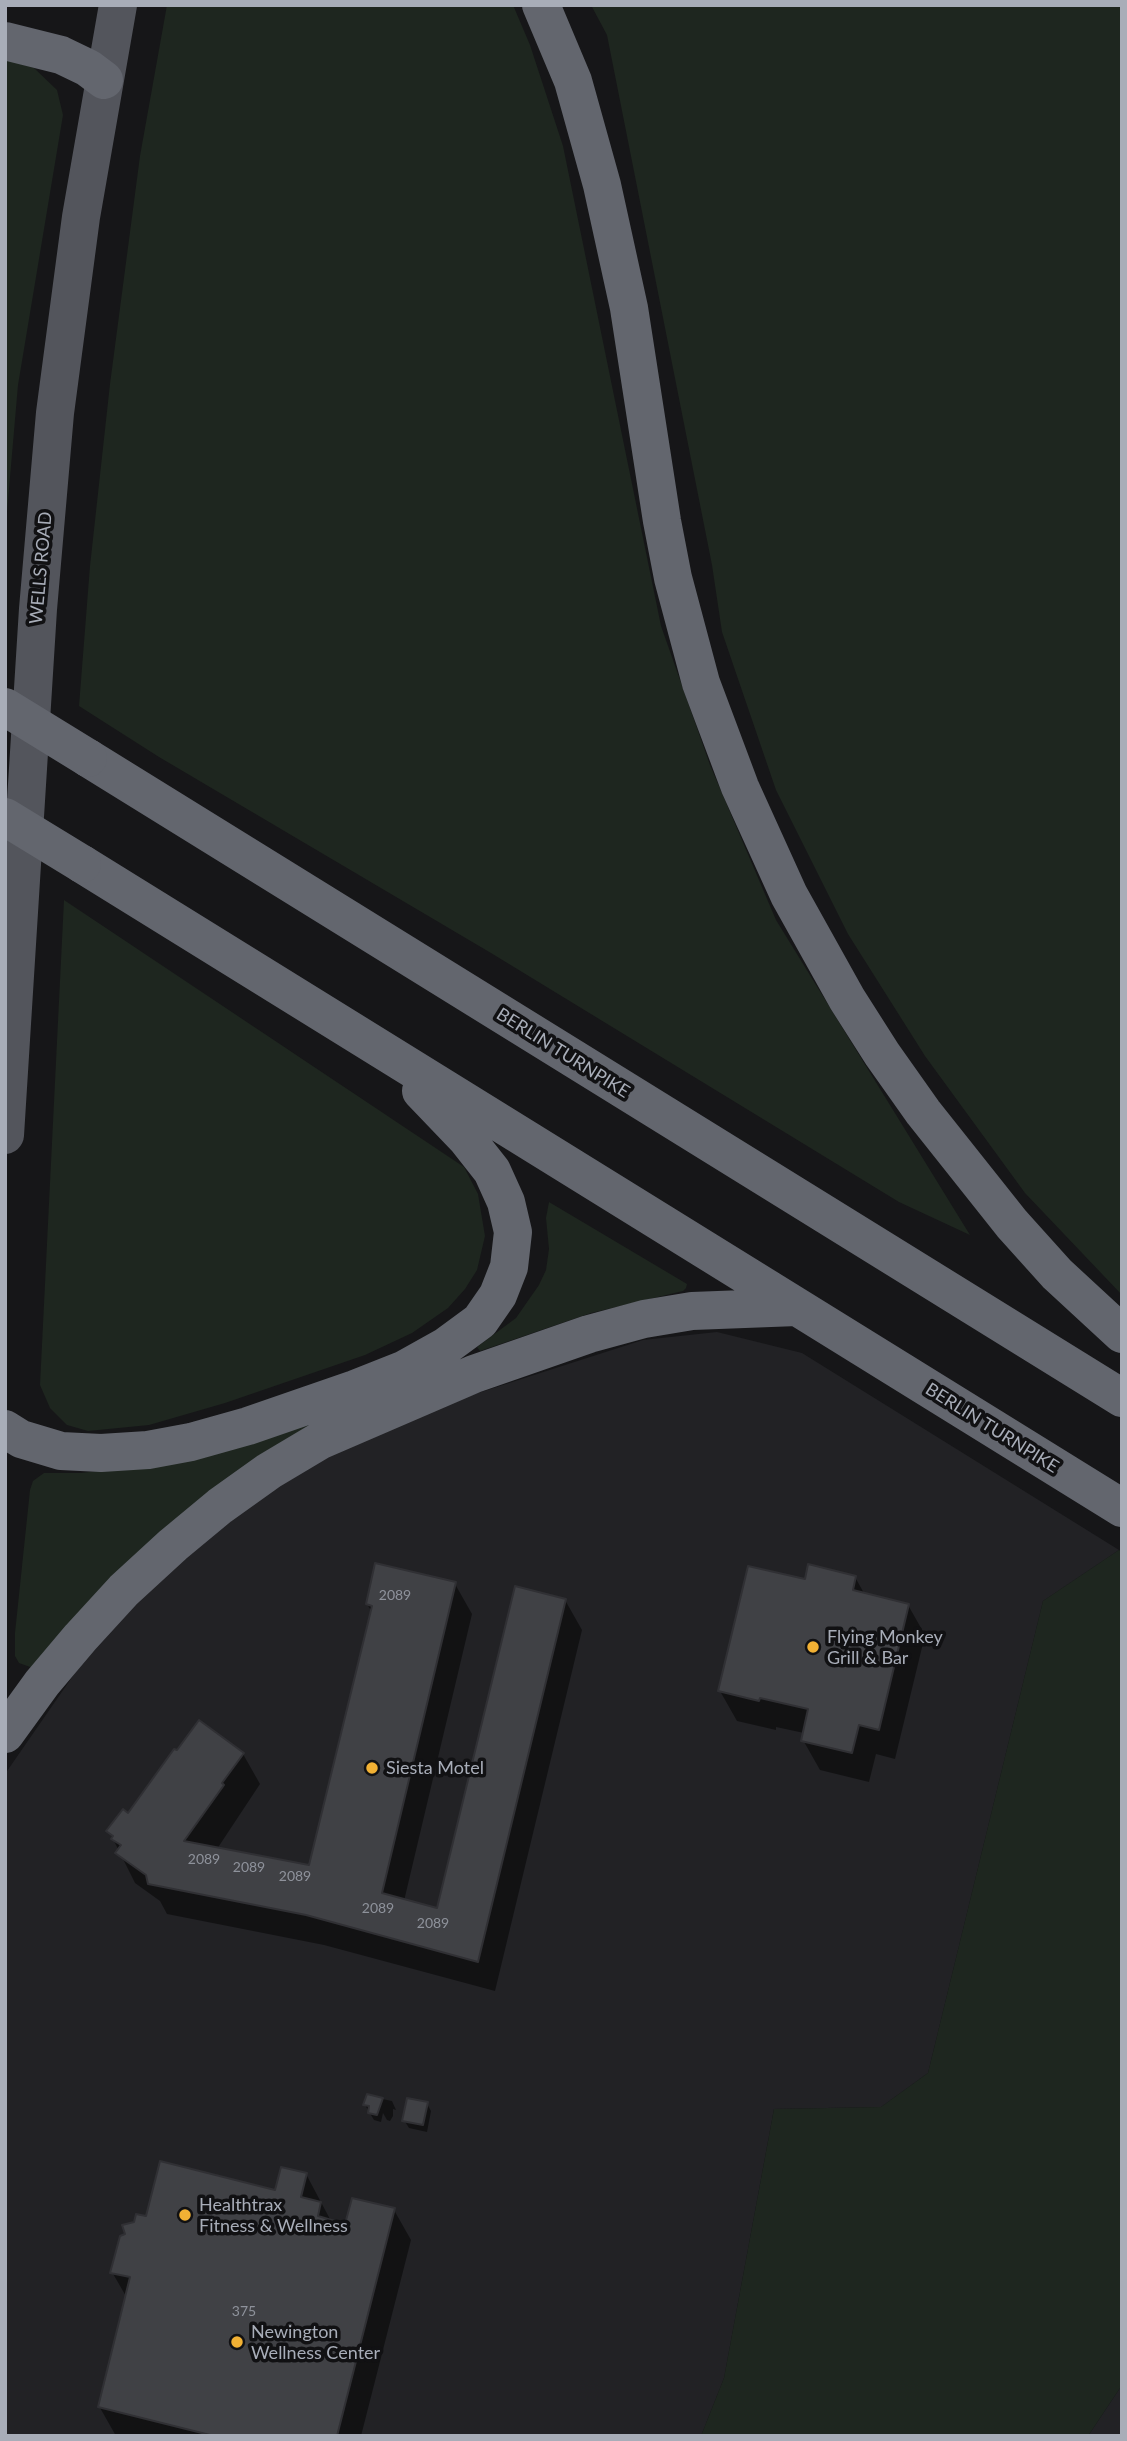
<!DOCTYPE html>
<style>
body{margin:0}
#map{position:relative;width:1127px;height:2441px;overflow:hidden;background:#161618;font-family:Lato,sans-serif}
canvas{display:block}
.frame{position:absolute;inset:0;border:7px solid #a8adb8;pointer-events:none}
</style>
<div id="map">
<canvas width="1127" height="2441"></canvas>
<div class="frame"></div>
</div>
<script>
const ctx = document.querySelector('canvas').getContext('2d');
ctx.lineJoin = 'round';
function fill(path, color) { ctx.fillStyle = color; ctx.fill(path, 'evenodd'); }
const toPath = rows => new Path2D(rows.map(r => 'M' + r).join(''));
function strokePath(path, color, width, dash) { ctx.strokeStyle = color; ctx.lineWidth = width; ctx.lineCap = dash ? 'butt' : 'round'; ctx.setLineDash(dash || []); ctx.stroke(path); }
function write(font, color, halo, rows, align = 'center') {
  ctx.font = font + ' Lato,sans-serif'; ctx.lineWidth = 7; ctx.setLineDash([]); ctx.textBaseline = 'middle'; ctx.strokeStyle = halo; ctx.fillStyle = color; for (const [text, x, y, turn = 0] of rows) {
    ctx.save(); ctx.translate(x, y); ctx.rotate((+turn || 0) * Math.PI / 180); ctx.textAlign = isNaN(turn) ? turn : align; if (halo) ctx.strokeText(text, 0, 0); ctx.fillText(text, 0, 0); ctx.restore();
  }
}
const built = toPath([
 [717,1332,802,1353,1119,1550,1043,1601,928,2073,881,2107,774,2109,724,2378,701,2436,5,2436,5,1774,86,1657,185,1553,308,1466,422,1411,643,1340],
 [1122,2385,1122,2436,1088,2436]
]);
const green = toPath([
 [167,5,513,5,530,45,563,146,661,626,710,765,776,920,970,1235,899,1202,491,953,159,757,79,706,90,566,110,384,140,156],
 [591,5,1122,5,1122,1295,1025,1193,925,1056,848,934,776,790,722,632,712,565,607,35],
 [5,59,34,68,57,90,63,115,18,385,5,535],
 [64,900,464,1167,478,1194,485,1236,477,1270,465,1289,448,1308,412,1333,365,1355,225,1403,149,1425,88,1431,67,1425,50,1408,40,1385],
 [549,1202,687,1284,686,1288,683,1291,591,1313,480,1351,477,1347,516,1318,539,1285,546,1270,549,1249,546,1218],
 [326,1412,33,1668,19,1663,15,1656,15,1633,30,1490,33,1481,44,1473,81,1473,131,1467],
 [1119,1550,1122,1552,1122,2385,1088,2436,701,2436,724,2378,774,2109,881,2107,928,2073,1043,1601]
]);
const shadow = toPath([
 [855,1577,865,1595,908,1605,925,1635,895,1759,876,1754,869,1782,820,1770,803,1740,804,1733,776,1727,776,1730,737,1721,720,1691,806,1581],
 [455,1584,472,1614,404,1901,438,1911,565,1600,582,1630,495,1991,324,1945,167,1914,160,1901,135,1883,109,1831,128,1816,243,1754,260,1784,217,1849,310,1867,372,1612,367,1604],
 [368,2096,392,2101,396,2110,393,2109,393,2116,390,2121,387,2120,383,2113,381,2122,374,2120,365,2105],
 [427,2104,431,2111,427,2132,409,2128,404,2120],
 [306,2174,331,2221,347,2226,394,2210,411,2240,361,2436,116,2436,99,2406,127,2298,112,2272,147,2218,276,2192]
]);
const building = toPath([
 [375,1563,456,1582,382,1893,437,1908,515,1586,566,1599,478,1962,306,1915,148,1884,146,1875,115,1853,121,1845,111,1839,113,1836,106,1831,123,1809,128,1813,174,1749,177,1750,199,1720,244,1753,222,1783,224,1785,184,1841,309,1865,372,1606,366,1604,375,1563],
 [808,1564,856,1576,853,1590,909,1604,879,1730,859,1725,852,1753,801,1741,808,1709,760,1698,759,1701,718,1691,748,1566,805,1579,808,1564],
 [367,2094,383,2098,377,2115,368,2113,369,2106,363,2105,367,2094],
 [407,2098,428,2102,423,2125,402,2121,407,2098],
 [160,2161,275,2190,281,2167,307,2173,301,2197,321,2202,318,2216,345,2224,352,2198,395,2208,337,2436,214,2436,98,2407,130,2277,110,2273,120,2236,125,2234,122,2225,134,2222,136,2214,146,2216,160,2161]
]);
const major = toPath([
 [5,1135,38,609,55,413,81,217,118,5]
]);
const highway = toPath([
 [541,5,573,81,602,185,629,308,662,521,673,578,701,683,740,787,789,895,847,999,882,1054,923,1112,1012,1224,1057,1274,1122,1334],
 [5,41,61,55,88,68,104,80],
 [88,758,1122,1398],
 [82,864,1122,1508],
 [5,1429,21,1439,61,1451,101,1453,148,1450,191,1442,248,1426,355,1389,403,1370,446,1346,480,1321,498,1295,509,1267,513,1232,506,1202,492,1171,466,1138,421,1091],
 [5,1734,42,1683,80,1638,124,1590,173,1545,220,1506,269,1471,321,1440,474,1374,589,1334,644,1319,692,1311,797,1307]
]);
const highwayBridge = toPath([
 [5,707,88,758],
 [5,817,82,864]
]);
const markers = [
 [813,1647,7,"#f2b134"],
 [372,1768,7,"#f2b134"],
 [185,2215,7,"#f2b134"],
 [237,2342,7,"#f2b134"]
];
const numberNames = [
 ["2089",395,1595],
 ["2089",204,1859],
 ["2089",249,1867],
 ["2089",295,1876],
 ["2089",378,1908],
 ["2089",433,1923],
 ["375",244,2311]
];
const streetNames = [
 ["WELLS ROAD",41,568,-85],
 ["BERLIN TURNPIKE",563,1053,32],
 ["BERLIN TURNPIKE",992,1428,32]
];
const poiNames = [
 ["Flying Monkey",827,1637],
 ["Grill & Bar",827,1658],
 ["Siesta Motel",386,1768],
 ["Healthtrax",199,2205],
 ["Fitness & Wellness",199,2226],
 ["Newington",251,2332],
 ["Wellness Center",251,2353]
];
fill(built, '#222225');
fill(green, '#1e261f');
fill(shadow, '#0007');
fill(building, '#404145');
strokePath(building, '#303034', 2);
strokePath(major, '#53555c', 38);
strokePath(highway, '#63666e', 38);
strokePath(highwayBridge, '#63666e', 38);
for (const [x, y, r, color] of markers) { const dot = new Path2D(); dot.arc(x, y, r, 0, 2 * Math.PI); ctx.fillStyle = color; ctx.fill(dot); strokePath(dot, '#111113', 2.5); }
write('14px', '#8e929b', null, numberNames);
write('18px', '#a8adb8', '#111113', streetNames);
write('18px', '#a8adb8', '#111113', poiNames, 'left');
</script>
